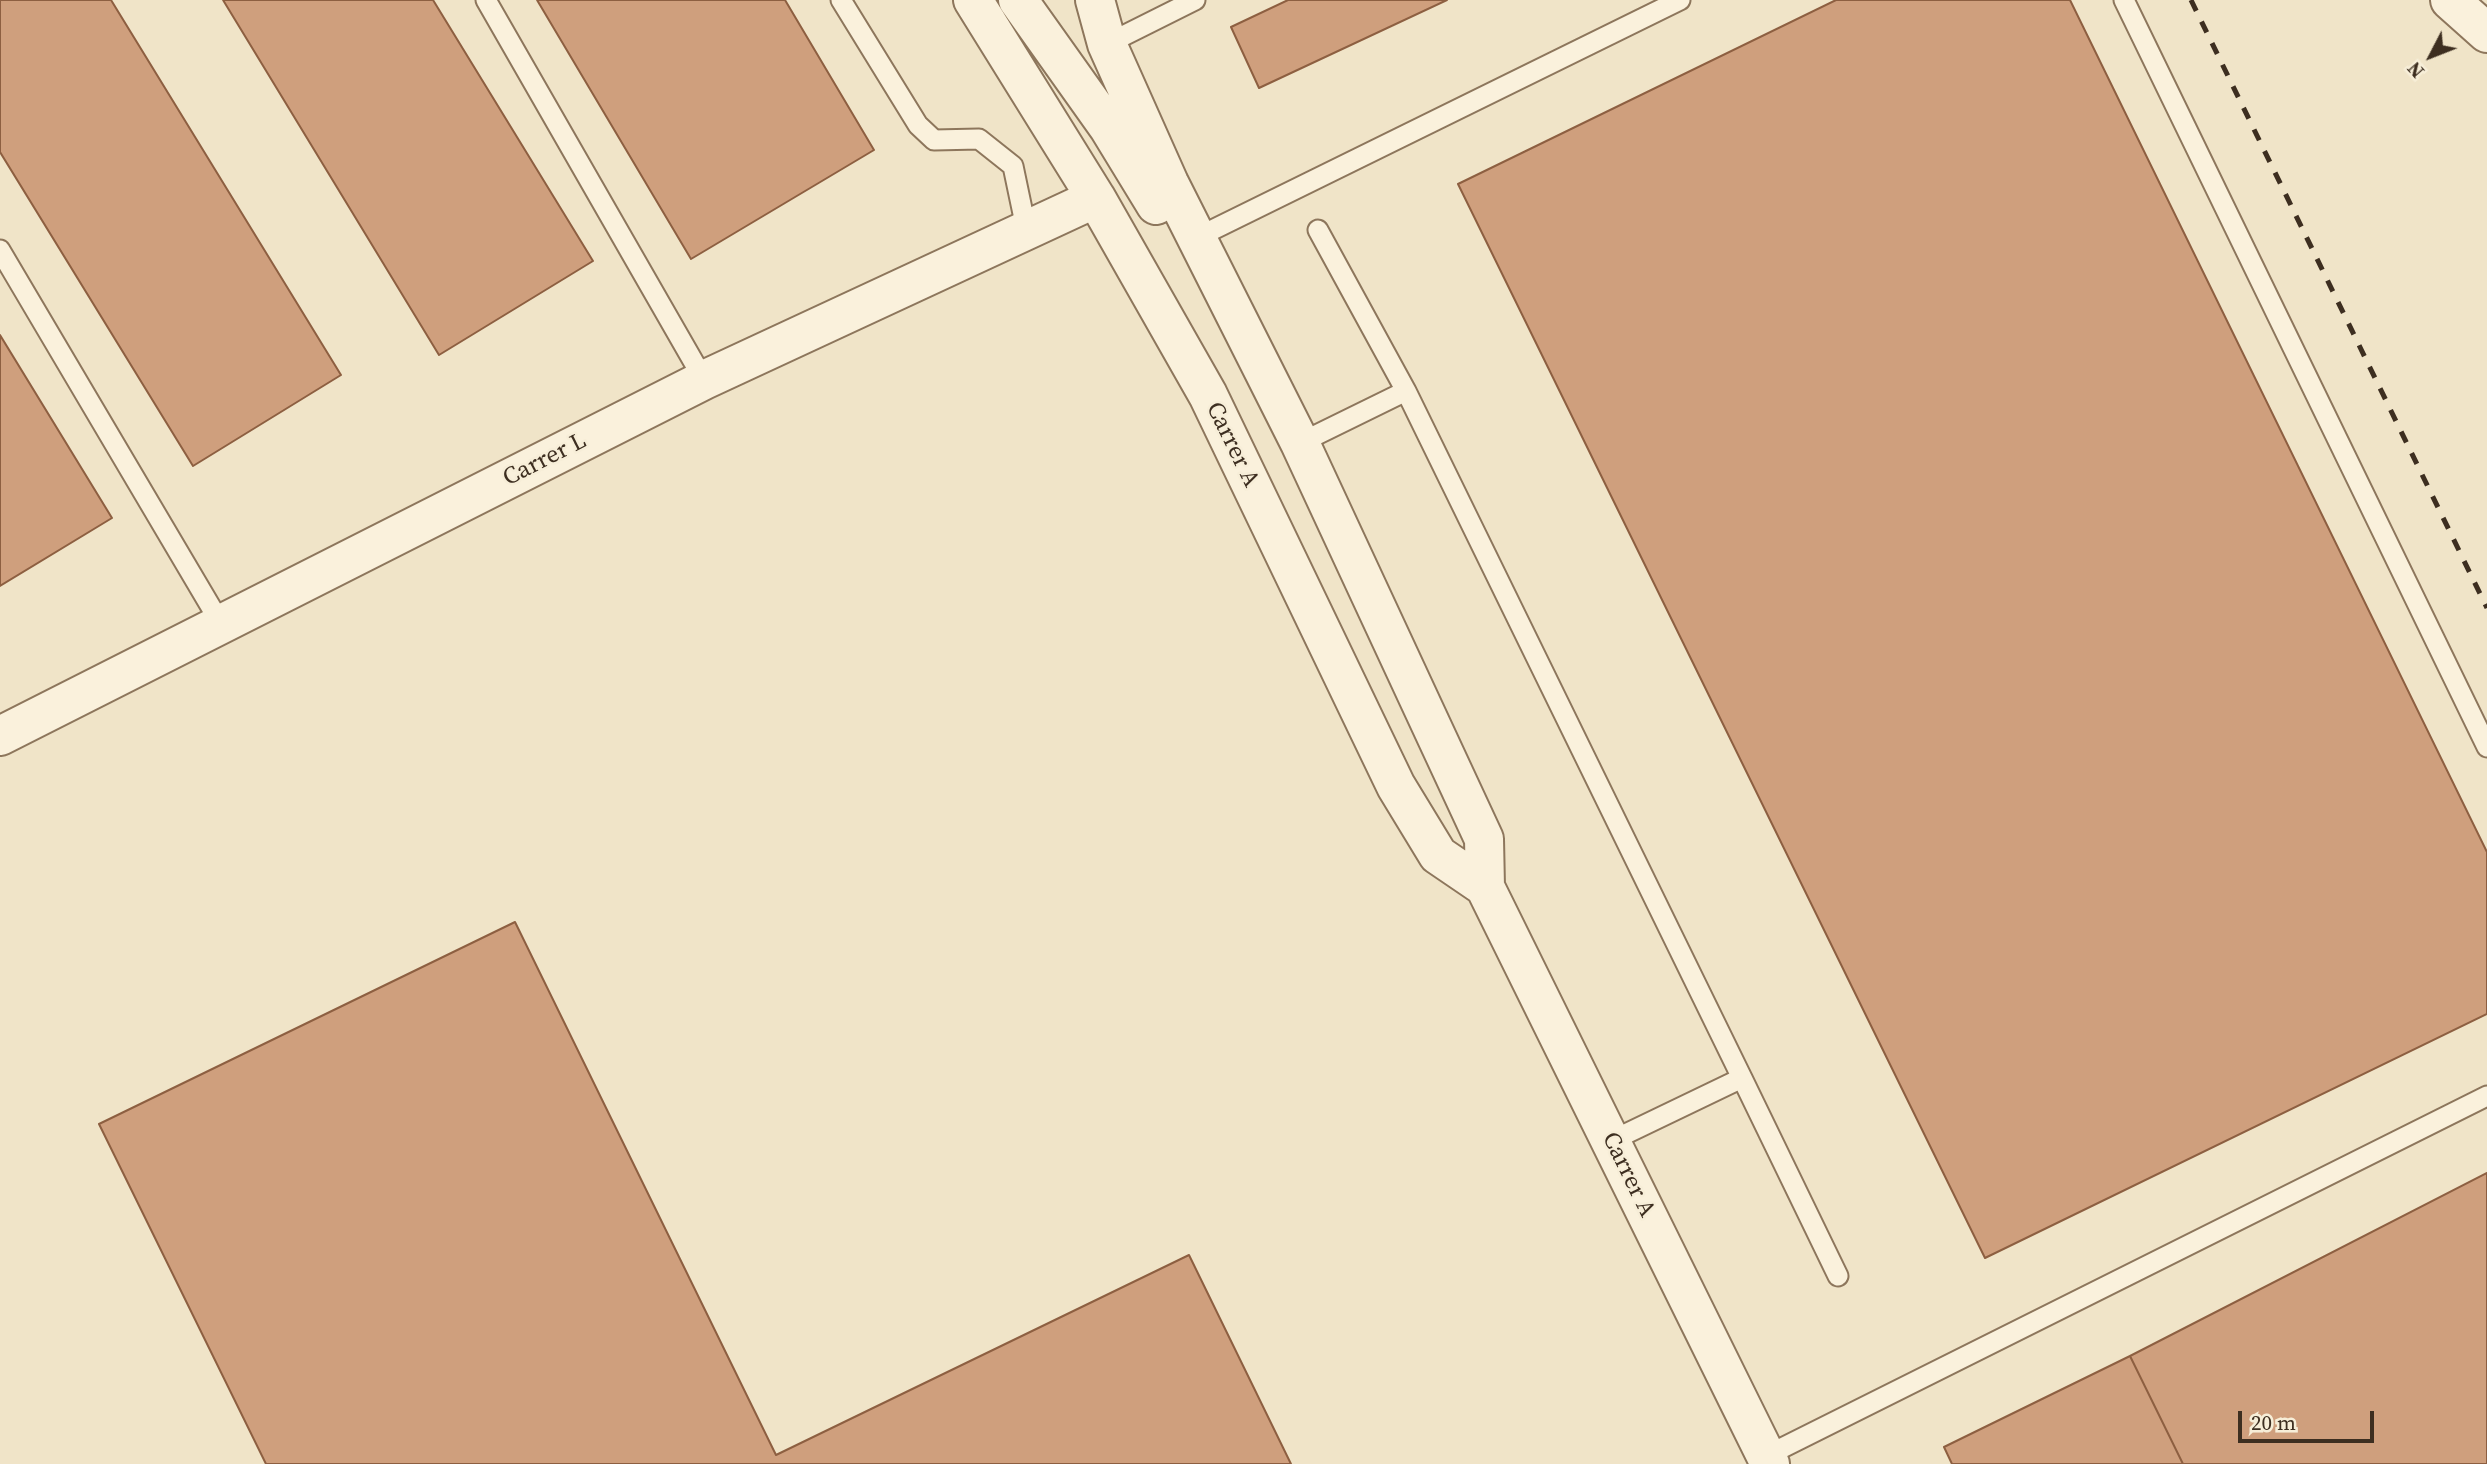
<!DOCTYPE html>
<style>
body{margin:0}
#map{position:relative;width:2487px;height:1464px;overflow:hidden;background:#f0e4c8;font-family:"Source Serif 4",serif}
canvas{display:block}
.north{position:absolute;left:2396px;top:21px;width:70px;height:70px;-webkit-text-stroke:5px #f7eed8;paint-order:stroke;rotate:228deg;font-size:19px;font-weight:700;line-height:28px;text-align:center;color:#3d2e20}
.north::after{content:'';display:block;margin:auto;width:24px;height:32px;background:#3d2e20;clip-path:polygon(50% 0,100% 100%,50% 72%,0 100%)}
.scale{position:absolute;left:2238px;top:1411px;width:136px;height:32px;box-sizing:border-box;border:4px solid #3d2e20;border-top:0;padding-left:9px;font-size:21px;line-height:24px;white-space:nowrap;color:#3d2e20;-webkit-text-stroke:5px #f7eed8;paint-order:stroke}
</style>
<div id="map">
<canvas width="2487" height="1464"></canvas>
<div class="north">N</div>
<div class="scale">20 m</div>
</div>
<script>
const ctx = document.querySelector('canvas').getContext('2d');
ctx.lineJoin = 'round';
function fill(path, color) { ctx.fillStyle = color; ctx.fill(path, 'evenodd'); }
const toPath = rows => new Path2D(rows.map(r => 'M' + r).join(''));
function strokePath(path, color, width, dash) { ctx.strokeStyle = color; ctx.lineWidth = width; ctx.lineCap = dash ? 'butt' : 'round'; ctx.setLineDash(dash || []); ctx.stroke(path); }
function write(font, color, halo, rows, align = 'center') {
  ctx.font = font + ' "Source Serif 4",serif'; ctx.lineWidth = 5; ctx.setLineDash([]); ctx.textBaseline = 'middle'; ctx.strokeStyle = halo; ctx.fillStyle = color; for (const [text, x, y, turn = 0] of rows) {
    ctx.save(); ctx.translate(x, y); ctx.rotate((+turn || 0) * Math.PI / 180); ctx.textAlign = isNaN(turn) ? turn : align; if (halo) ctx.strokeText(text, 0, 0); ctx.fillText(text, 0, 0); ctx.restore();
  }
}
const building = toPath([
 [0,0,111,0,341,375,193,466,0,152,0,0],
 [223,0,433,0,593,261,439,355,223,0],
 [537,0,785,0,874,150,691,259,537,0],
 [1288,0,1447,0,1259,88,1231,27,1288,0],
 [1836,0,2070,0,2487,852,2487,1014,1985,1258,1458,184,1836,0],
 [0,335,112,518,0,586,0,335],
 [515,922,776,1455,1189,1255,1291,1464,266,1464,99,1124,515,922],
 [2487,1173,2487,1464,2183,1464,2130,1356,2487,1173],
 [2130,1356,2183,1464,1952,1464,1944,1447,2130,1356]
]);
const lane = toPath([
 [486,0,704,380],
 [841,0,918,125,934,140,979,139,1013,166,1026,228],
 [2124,0,2487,747],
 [1107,44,1195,0],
 [1318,230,1406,391],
 [1196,238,1680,0],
 [0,250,221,624],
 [1300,443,1406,391,1742,1078,1611,1141],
 [1742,1078,1838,1276],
 [1766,1456,2487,1096]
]);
const street = toPath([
 [973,0,1096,198,1208,395,1396,786,1438,855,1485,887],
 [1018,0,1109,128,1156,205],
 [1095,0,1107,44,1169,183,1300,443,1484,839,1485,887,1770,1464],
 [2450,0,2487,33],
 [0,736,704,380,1096,198]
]);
const rail = toPath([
 [2191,0,2487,608]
]);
const streetNames = [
 ["Carrer A",1232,445,64],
 ["Carrer L",545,460,-27],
 ["Carrer A",1628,1175,64]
];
fill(building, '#cf9f7d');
strokePath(building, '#8d5f41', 2);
strokePath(lane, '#8d765c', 23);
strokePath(street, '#8d765c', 42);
strokePath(lane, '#faf1dc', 19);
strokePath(street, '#faf1dc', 38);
strokePath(rail, '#3d2e20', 5, [12, 12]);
write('24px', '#3d2e20', '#f7eed8', streetNames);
</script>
